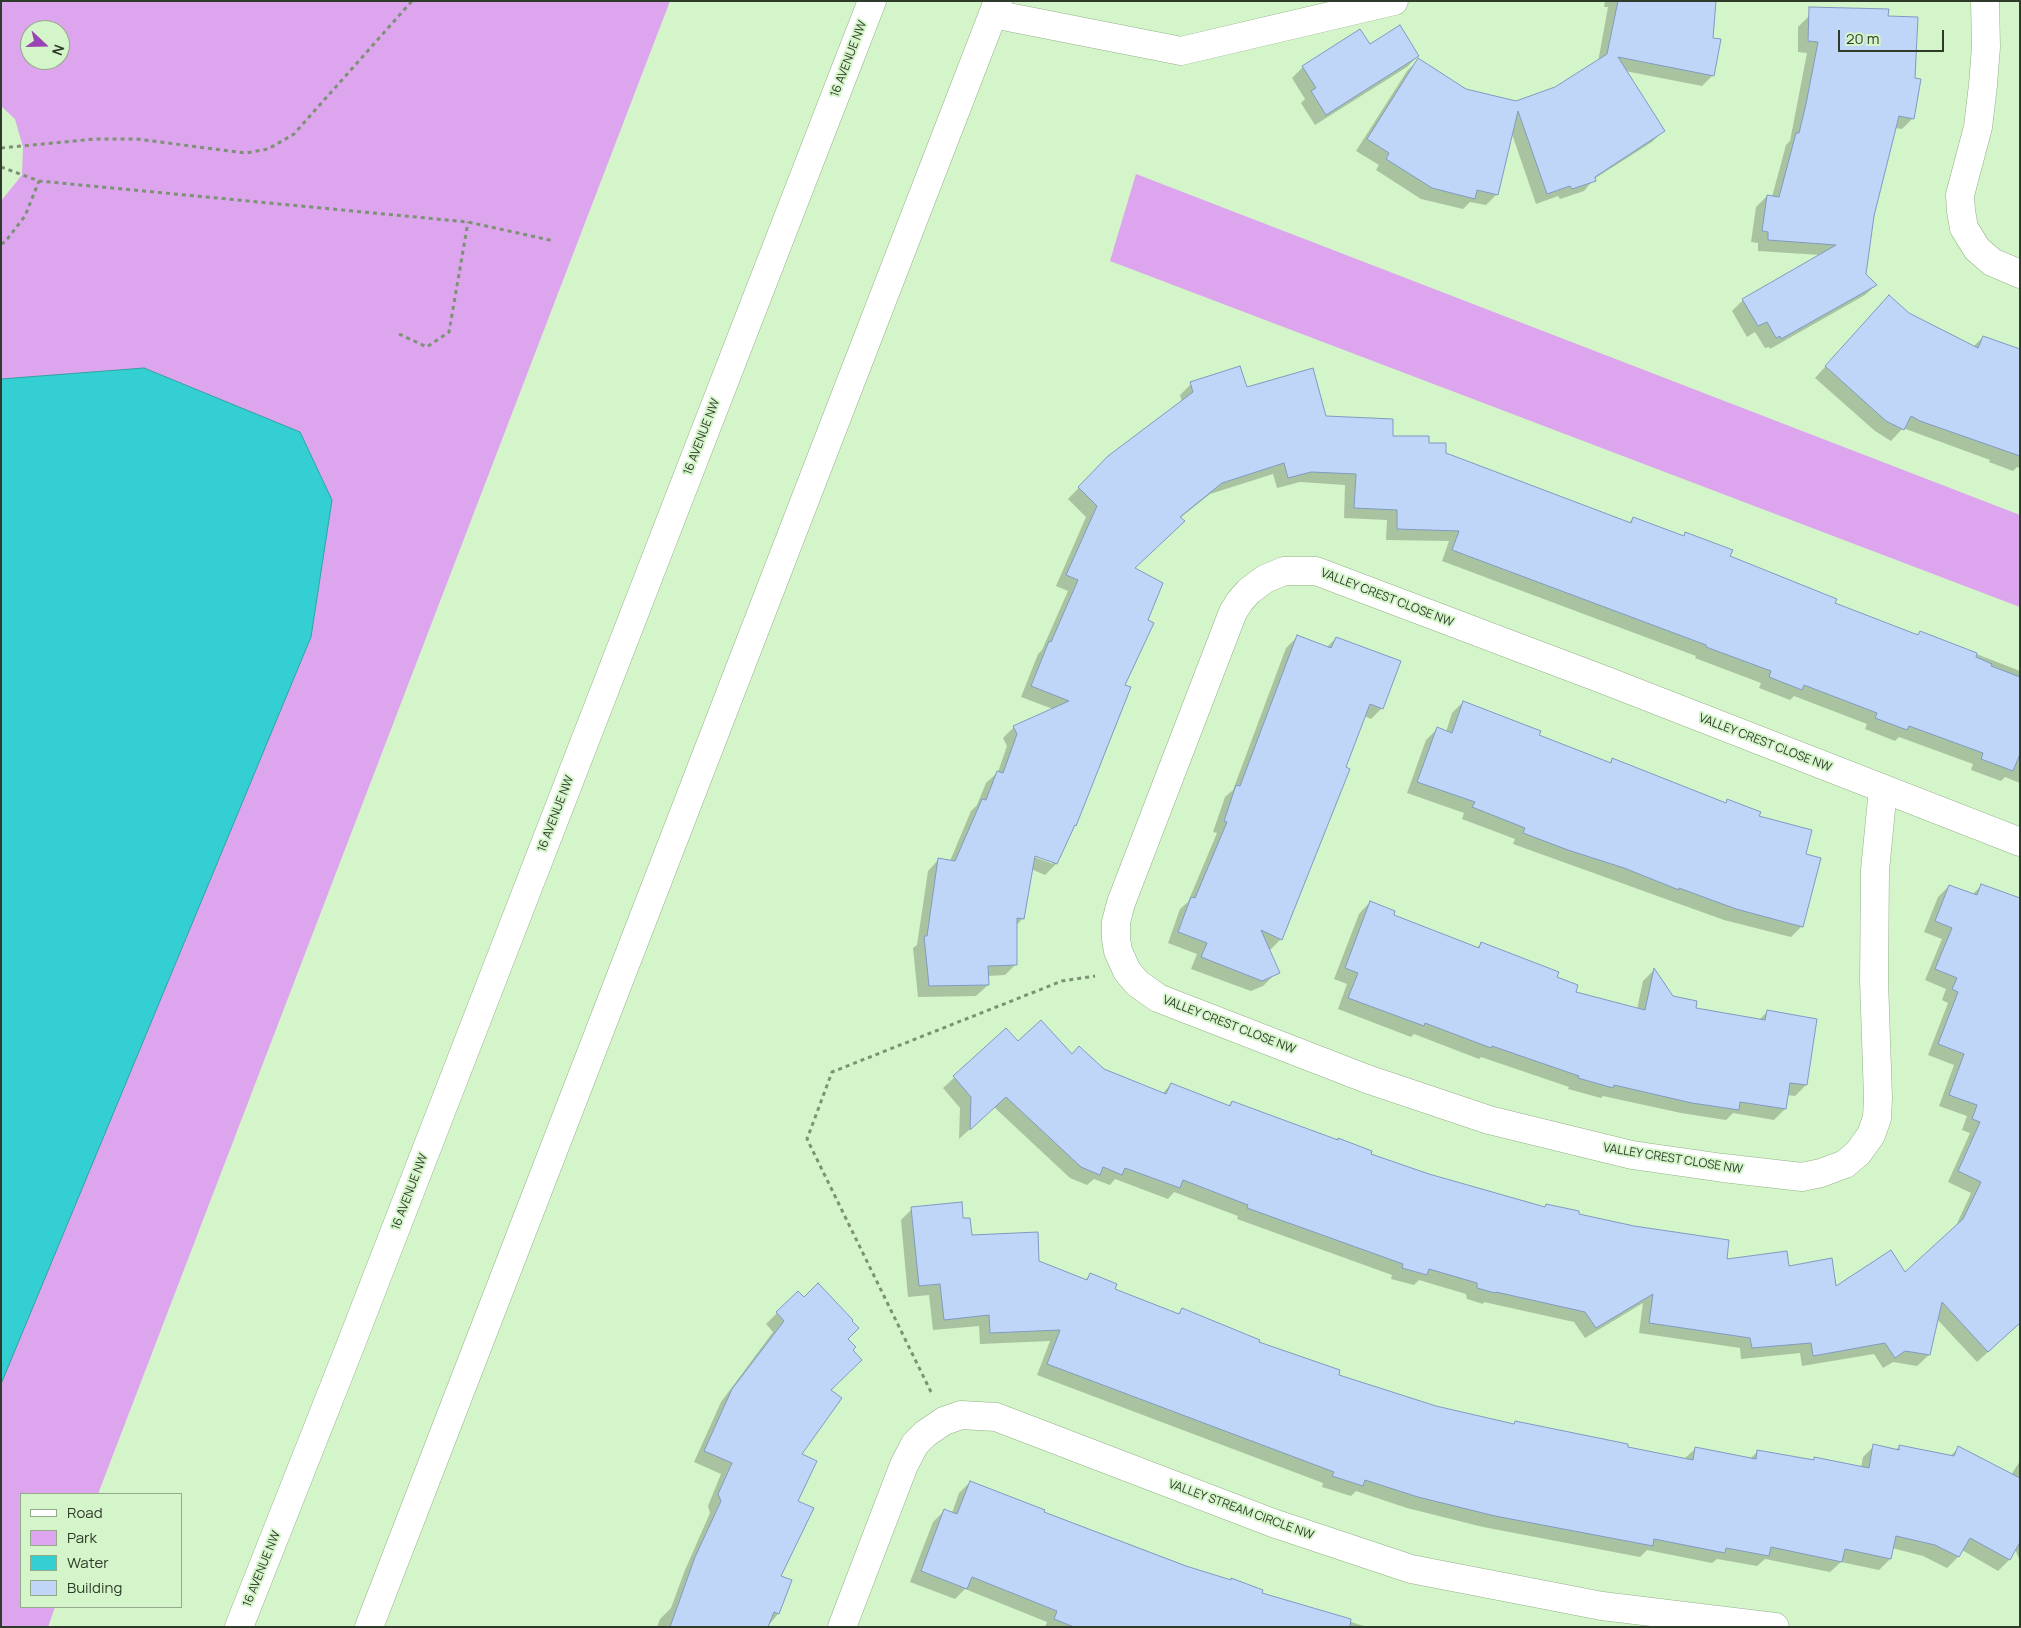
<!DOCTYPE html>
<style>
body{margin:0}
#map{position:relative;width:2021px;height:1628px;overflow:hidden;background:#d4f4c9;font-family:Manrope,sans-serif}
canvas{display:block}
.frame{position:absolute;inset:0;border:2px solid #2f3b2a;pointer-events:none}
.legend{position:absolute;left:20px;top:1493px;width:162px;height:115px;box-sizing:border-box;background:#d4f4c9;border:1px solid #92aa89;margin:0;padding:6px 9px;list-style:none;font-size:15px;color:#2f3b2a}
.legend li{display:flex;align-items:center;gap:10px;height:25px}
.legend b{width:25px;border:1px solid #92aa89}
.north{position:absolute;left:20px;top:20px;width:50px;height:50px;box-sizing:border-box;background:#d4f4c9;border:1px solid #92aa89;border-radius:50%;rotate:111deg;font-size:14px;font-weight:700;line-height:20px;text-align:center;color:#2f3b2a}
.north::after{content:'';display:block;margin:auto;width:18px;height:22px;background:#9944b2;clip-path:polygon(50% 0,100% 100%,50% 72%,0 100%)}
.scale{position:absolute;left:1838px;top:30px;width:106px;height:22px;box-sizing:border-box;border:2px solid #2f3b2a;border-top:0;padding-left:6px;font-size:15px;line-height:18px;white-space:nowrap;color:#2f3b2a;-webkit-text-stroke:4px #d4f4c9;paint-order:stroke}
</style>
<div id="map">
<canvas width="2021" height="1628"></canvas>
<div class="frame"></div>
<ul class="legend">
<li><b style="height:6px;background:#fff"></b>Road</li>
<li><b style="height:14px;background:#dca5ee"></b>Park</li>
<li><b style="height:14px;background:#34cfd3"></b>Water</li>
<li><b style="height:14px;background:#bfd6f8"></b>Building</li>
</ul>
<div class="north">N</div>
<div class="scale">20 m</div>
</div>
<script>
const ctx = document.querySelector('canvas').getContext('2d');
ctx.lineJoin = 'round';
function fill(path, color) { ctx.fillStyle = color; ctx.fill(path, 'evenodd'); }
const toPath = rows => new Path2D(rows.map(r => 'M' + r).join(''));
function strokePath(path, color, width, dash) { ctx.strokeStyle = color; ctx.lineWidth = width; ctx.lineCap = dash ? 'butt' : 'round'; ctx.setLineDash(dash || []); ctx.stroke(path); }
function write(font, color, halo, rows, align = 'center') {
  ctx.font = font + ' Manrope,sans-serif'; ctx.lineWidth = 4; ctx.setLineDash([]); ctx.textBaseline = 'middle'; ctx.strokeStyle = halo; ctx.fillStyle = color; for (const [text, x, y, turn = 0] of rows) {
    ctx.save(); ctx.translate(x, y); ctx.rotate((+turn || 0) * Math.PI / 180); ctx.textAlign = isNaN(turn) ? turn : align; if (halo) ctx.strokeText(text, 0, 0); ctx.fillText(text, 0, 0); ctx.restore();
  }
}
const green = toPath([
 [1,1,670,1,98,1494,21,1494,21,1607,55,1607,48,1627,1,1627,1,201,22,175,23,147,15,119,1,106],
 [30,30,60,30,60,60,30,60],
 [1136,174,2020,515,2020,607,1110,261]
]);
const water = toPath([
 [144,368,300,432,332,500,311,637,1,1384,1,379,144,368]
]);
const shadow = toPath([
 [1605,1,1715,1,1711,39,1713,75,1702,86,1625,71,1663,131,1652,142,1594,179,1584,191,1560,199,1558,196,1536,204,1512,134,1497,194,1486,205,1470,202,1463,209,1421,199,1376,170,1379,165,1356,151,1407,71,1418,60,1465,90,1516,102,1556,89,1598,62,1608,7,1604,7],
 [1809,16,1913,118,1902,129,1895,128,1873,216,1864,275,1876,285,1865,295,1770,349,1769,347,1765,348,1755,332,1747,337,1732,311,1743,300,1821,255,1758,251,1758,243,1751,242,1756,207,1767,196,1772,197,1786,145,1790,141,1807,53,1798,52,1798,27],
 [1418,56,1407,67,1315,125,1301,103,1305,99,1292,78,1303,67],
 [1878,308,1909,314,1973,347,1983,337,2020,351,2020,468,2017,467,2013,471,1989,462,1990,460,1903,428,1891,441,1875,431,1815,378],
 [1191,384,1246,388,1325,417,1391,437,1428,444,1445,454,1629,523,1633,518,1682,537,1686,533,1729,557,1834,604,1916,635,1920,632,2020,671,2020,783,2005,777,2001,781,1971,770,1973,764,1899,737,1895,741,1865,729,1867,724,1794,696,1790,700,1759,688,1761,683,1695,658,1696,656,1442,561,1449,541,1386,540,1387,520,1344,518,1345,485,1300,482,1277,488,1273,474,1210,494,1180,518,1134,568,1123,685,1075,825,1072,829,1056,864,1045,875,1031,869,1023,918,1016,926,1016,964,1005,975,987,976,988,985,976,996,918,997,913,948,917,945,928,871,939,859,950,861,971,811,977,805,986,783,998,772,1007,746,1003,738,1014,727,1053,709,1021,697,1038,654,1042,650,1068,591,1056,586,1086,517,1068,499,1097,469,1182,402,1180,395],
 [1029,852,1053,861,1053,864,1029,855],
 [1297,637,1326,648,1336,638,1382,708,1371,719,1364,716,1281,939,1269,951,1275,974,1263,986,1251,991,1191,969,1197,954,1168,943,1180,909,1188,902,1217,833,1213,832,1225,797,1233,790,1286,648],
 [1463,702,1537,736,1609,763,1613,760,1725,804,1728,801,1758,817,1804,855,1802,926,1791,937,1724,920,1513,844,1515,839,1462,819,1464,813,1407,793,1426,740,1437,729,1446,732,1452,713],
 [1982,885,2020,1323,1977,1362,1937,1319,1929,1355,1917,1366,1893,1362,1883,1368,1874,1354,1802,1366,1800,1353,1741,1359,1740,1348,1639,1333,1643,1303,1585,1338,1574,1322,1484,1302,1483,1304,1467,1299,1466,1294,1419,1280,1414,1285,1391,1279,1392,1275,1237,1219,1238,1216,1174,1192,1168,1199,1115,1179,1110,1185,1094,1179,1087,1185,1070,1178,994,1107,959,1139,960,1108,943,1088,1006,1030,1018,1043,1071,1055,1162,1094,1171,1084,1228,1106,1232,1102,1428,1175,1543,1208,1546,1205,1725,1260,1788,1267,1836,1288,1905,1274,1954,1230,1971,1193,1948,1182,1970,1133,1962,1130,1967,1116,1939,1106,1954,1065,1928,1055,1948,1003,1942,1000,1946,989,1925,980,1942,939,1924,932,1938,897,1949,886,1972,895],
 [1370,902,1392,916,1477,948,1482,943,1556,978,1574,993,1637,1009,1643,981,1654,970,1672,997,1694,1009,1759,1020,1767,1012,1806,1085,1795,1096,1787,1095,1785,1109,1774,1120,1733,1113,1726,1120,1681,1113,1603,1096,1601,1098,1568,1089,1569,1087,1481,1057,1479,1059,1414,1034,1411,1037,1338,1009,1347,984,1334,979,1359,914],
 [912,1209,962,1219,971,1236,1085,1280,1090,1275,1113,1290,1177,1314,1182,1310,1337,1375,1436,1408,1684,1459,1696,1448,1750,1459,1758,1451,1812,1461,1815,1458,1861,1468,1863,1457,1874,1446,1895,1450,1900,1446,1950,1456,1959,1448,2011,1475,2020,1461,2020,1561,2015,1549,2009,1560,1998,1571,1962,1550,1958,1557,1947,1568,1923,1556,1892,1548,1890,1559,1879,1570,1841,1562,1830,1572,1765,1559,1757,1566,1717,1559,1712,1563,1647,1550,1640,1557,1483,1527,1407,1508,1356,1491,1351,1496,1322,1487,1323,1483,1037,1375,1050,1341,980,1344,979,1326,933,1330,929,1295,908,1297,901,1220],
 [798,1292,846,1339,829,1391,800,1455,797,1502,780,1577,790,1581,778,1614,767,1627,657,1627,660,1619,671,1608,685,1570,710,1513,708,1506,721,1474,694,1462,721,1402,773,1332,766,1324],
 [970,1482,1043,1512,1261,1594,1367,1627,1045,1627,1047,1622,965,1589,955,1599,910,1582,933,1522,944,1511,952,1513,959,1493]
]);
const building = toPath([
 [1618,1,1716,1,1713,38,1721,39,1714,76,1618,57,1665,131,1595,177,1596,181,1572,189,1570,186,1547,194,1518,111,1498,195,1477,190,1475,199,1432,188,1386,159,1389,153,1367,139,1418,58,1466,89,1516,101,1555,87,1607,54,1618,1],
 [1809,7,1889,9,1888,16,1918,17,1915,78,1921,79,1914,119,1899,116,1874,216,1866,274,1877,285,1781,339,1780,336,1776,338,1767,322,1758,326,1742,299,1836,245,1768,240,1768,232,1762,231,1767,195,1779,197,1796,133,1799,133,1806,104,1818,42,1808,41,1809,7],
 [1400,25,1419,56,1326,115,1311,91,1316,88,1302,66,1360,29,1370,44,1400,25],
 [1889,295,1909,313,1978,348,1983,336,2020,349,2020,456,1920,421,1911,416,1904,430,1886,421,1825,366,1889,295],
 [1240,366,1247,387,1313,368,1326,416,1393,419,1393,436,1429,436,1429,443,1446,443,1446,453,1631,523,1633,517,1684,536,1685,532,1733,550,1730,556,1837,599,1835,603,1918,635,1920,631,1977,653,1976,657,1992,664,1991,666,2020,677,2020,754,2013,771,1981,759,1983,753,1909,726,1907,730,1875,718,1877,713,1804,685,1802,690,1769,677,1771,671,1706,647,1706,645,1452,550,1459,531,1397,529,1397,510,1354,508,1356,474,1311,472,1288,478,1284,463,1222,483,1180,517,1185,521,1135,568,1163,583,1148,620,1154,623,1125,685,1131,687,1076,826,1075,825,1057,864,1035,856,1024,919,1017,918,1017,965,988,966,989,985,929,986,924,936,927,936,938,858,955,861,982,799,986,800,997,771,1003,773,1017,734,1013,726,1069,701,1031,686,1049,641,1051,642,1078,580,1066,575,1097,506,1078,487,1108,456,1193,392,1190,382,1240,366],
 [1297,635,1331,648,1336,637,1401,661,1383,709,1370,704,1346,767,1350,769,1282,940,1261,930,1280,973,1262,981,1201,957,1207,943,1178,932,1191,897,1195,898,1227,822,1224,821,1236,785,1240,786,1297,635],
 [1463,701,1541,731,1539,735,1611,763,1612,758,1726,803,1727,799,1761,812,1759,816,1812,830,1806,854,1821,858,1803,927,1736,909,1679,888,1679,890,1624,868,1568,850,1523,833,1525,828,1472,807,1475,802,1417,782,1437,727,1452,733,1463,701],
 [1981,884,2020,898,2020,1323,1988,1352,1942,1302,1930,1355,1905,1351,1895,1358,1885,1343,1813,1356,1811,1343,1752,1348,1750,1338,1649,1323,1653,1294,1596,1328,1585,1312,1496,1292,1495,1293,1477,1288,1477,1283,1429,1269,1427,1275,1402,1268,1403,1264,1247,1208,1248,1205,1183,1180,1180,1188,1125,1168,1122,1175,1103,1167,1100,1175,1081,1167,1006,1097,970,1130,971,1097,953,1076,1006,1028,1018,1041,1041,1020,1072,1054,1079,1046,1104,1069,1166,1094,1171,1083,1230,1106,1232,1101,1338,1140,1338,1138,1372,1151,1371,1154,1429,1174,1545,1207,1546,1204,1579,1211,1579,1214,1634,1226,1729,1240,1727,1259,1787,1251,1789,1266,1832,1258,1836,1286,1891,1250,1905,1272,1963,1219,1981,1182,1958,1171,1980,1122,1972,1119,1977,1105,1949,1095,1964,1054,1938,1044,1958,992,1952,989,1957,978,1935,969,1952,928,1935,921,1949,885,1977,895,1981,884],
 [1370,901,1395,911,1394,915,1479,948,1481,942,1559,972,1557,977,1578,985,1576,992,1645,1010,1654,968,1673,996,1697,1001,1696,1008,1765,1020,1767,1010,1817,1019,1807,1085,1790,1083,1786,1109,1740,1102,1739,1110,1692,1103,1614,1085,1613,1088,1578,1078,1579,1076,1492,1046,1491,1048,1425,1023,1424,1026,1348,998,1358,973,1345,968,1370,901],
 [962,1202,963,1218,970,1218,972,1235,1038,1232,1039,1261,1087,1280,1090,1273,1117,1284,1115,1289,1179,1314,1182,1308,1260,1340,1259,1342,1340,1370,1339,1375,1436,1406,1514,1424,1515,1421,1628,1444,1628,1447,1693,1460,1695,1447,1756,1459,1757,1450,1814,1460,1814,1457,1869,1468,1873,1444,1899,1450,1899,1445,1954,1456,1958,1446,2020,1478,2020,1542,2010,1560,1970,1538,1959,1557,1935,1545,1896,1536,1891,1559,1845,1549,1842,1562,1771,1547,1769,1556,1726,1548,1725,1553,1654,1539,1653,1546,1495,1516,1418,1497,1365,1480,1363,1486,1332,1476,1334,1472,1047,1364,1060,1330,990,1333,989,1315,944,1320,940,1284,919,1286,911,1207,962,1202],
 [818,1283,853,1320,852,1321,859,1328,848,1339,856,1347,853,1350,862,1360,831,1390,842,1398,802,1454,817,1461,798,1501,814,1508,781,1576,792,1580,779,1614,774,1612,768,1627,670,1627,695,1557,721,1501,718,1494,732,1463,704,1451,732,1389,784,1321,776,1312,798,1291,804,1297,818,1283],
 [970,1481,1045,1510,1044,1512,1186,1566,1231,1580,1231,1578,1263,1590,1262,1593,1351,1619,1350,1627,1074,1627,1054,1619,1057,1611,972,1577,967,1589,921,1571,944,1509,957,1514,970,1481]
]);
const path = toPath([
 [1,148,95,139,136,139,246,153,268,149,294,134,412,1],
 [1,167,39,181,468,222,554,241],
 [1,244,5,242,25,216,39,181],
 [399,334,427,347,449,332,468,222],
 [931,1392,807,1139,832,1072,1062,981,1095,976]
]);
const minor = toPath([
 [1985,1,1986,47,1983,85,1978,127,1960,195,1961,211,1964,228,1977,249,1992,262,2020,274],
 [993,14,1181,51,1394,1],
 [1883,789,1875,870,1874,980,1878,1098,1877,1118,1871,1135,1858,1153,1845,1164,1821,1173,1802,1177,1723,1168,1632,1155,1489,1120,1367,1079,1158,998,1137,983,1127,971,1118,951,1116,939,1116,922,1121,903,1233,612,1240,601,1249,591,1265,579,1284,571,1316,571,1607,681,2020,842],
 [842,1627,904,1465,915,1444,925,1434,944,1421,961,1415,996,1417,1273,1523,1411,1569,1602,1606,1775,1627]
]);
const highway = toPath([
 [239,1627,349,1349,872,1],
 [369,1627,998,1]
]);
const streetNames = [
 ["16 AVENUE NW",849,59,-69],
 ["16 AVENUE NW",702,437,-69],
 ["VALLEY CREST CLOSE NW",1387,598,21],
 ["VALLEY CREST CLOSE NW",1765,743,21],
 ["16 AVENUE NW",556,814,-69],
 ["VALLEY CREST CLOSE NW",1229,1025,21],
 ["VALLEY CREST CLOSE NW",1673,1159,9],
 ["16 AVENUE NW",410,1192,-69],
 ["VALLEY STREAM CIRCLE NW",1241,1510,20],
 ["16 AVENUE NW",262,1569,-68]
];
fill(green, '#dca5ee');
fill(water, '#34cfd3');
strokePath(water, '#32a3a0', 1);
fill(shadow, '#0003');
fill(building, '#bfd6f8');
strokePath(building, '#7f9ac1', 1);
strokePath(minor, '#93b188', 29);
strokePath(highway, '#93b188', 29);
strokePath(path, '#7d9275', 3, [4, 4]);
strokePath(minor, '#fff', 28);
strokePath(highway, '#fff', 28);
write('12px', '#2f3b2a', '#d4f4c9', streetNames);
</script>
